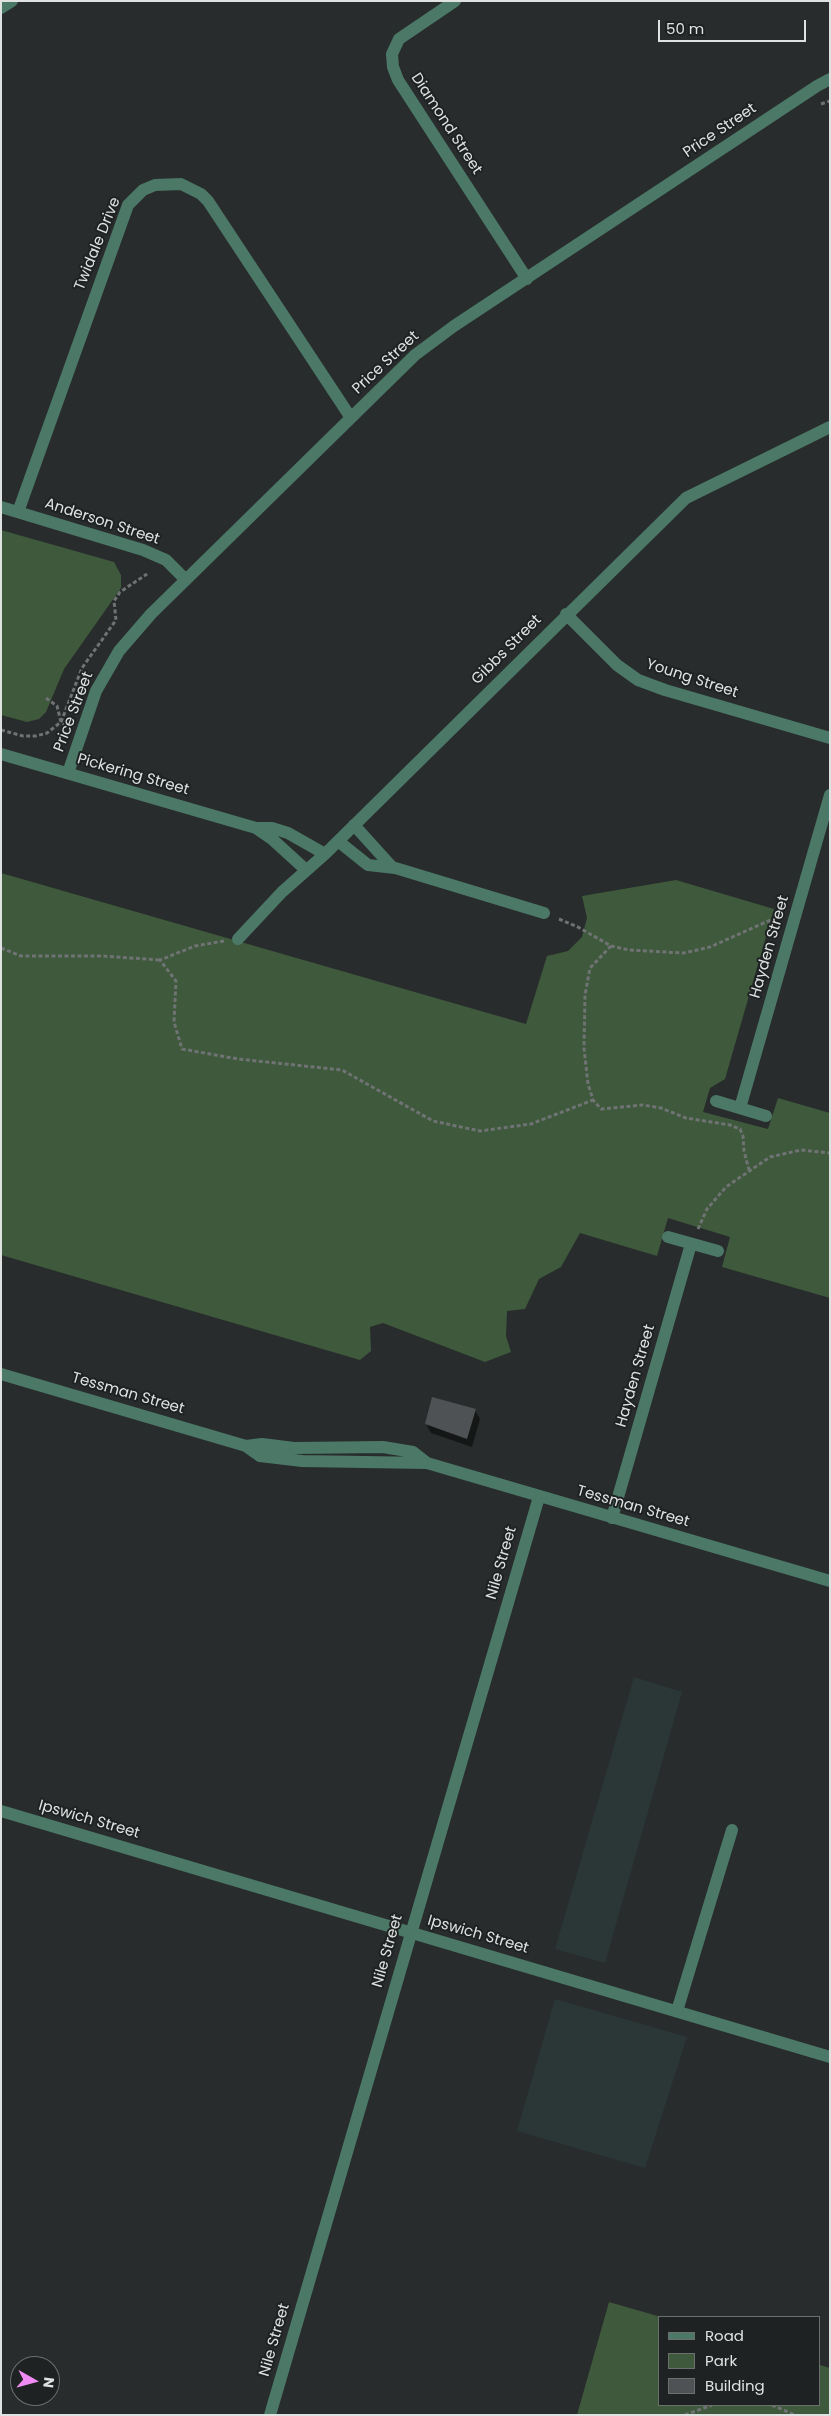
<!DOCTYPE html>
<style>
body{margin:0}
#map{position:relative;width:831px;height:2416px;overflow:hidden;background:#282c2c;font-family:Poppins,sans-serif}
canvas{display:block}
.frame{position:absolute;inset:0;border:2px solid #dfe2e1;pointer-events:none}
.legend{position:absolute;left:658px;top:2316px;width:162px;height:90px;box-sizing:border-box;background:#1e2222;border:1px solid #6b6f6e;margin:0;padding:6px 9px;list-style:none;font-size:15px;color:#dfe2e1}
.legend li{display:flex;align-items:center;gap:10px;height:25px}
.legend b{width:25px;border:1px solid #6b6f6e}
.north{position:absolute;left:10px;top:2356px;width:50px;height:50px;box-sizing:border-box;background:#1e2222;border:1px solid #6b6f6e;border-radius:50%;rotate:97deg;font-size:14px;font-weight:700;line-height:20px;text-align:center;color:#dfe2e1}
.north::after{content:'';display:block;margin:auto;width:18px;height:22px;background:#f08bf6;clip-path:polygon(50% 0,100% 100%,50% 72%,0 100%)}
.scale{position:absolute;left:658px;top:20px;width:148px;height:22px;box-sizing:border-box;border:2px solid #dfe2e1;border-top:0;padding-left:6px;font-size:15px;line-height:18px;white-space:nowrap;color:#dfe2e1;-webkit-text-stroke:4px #1e2222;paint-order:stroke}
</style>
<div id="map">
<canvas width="831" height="2416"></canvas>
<div class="frame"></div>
<ul class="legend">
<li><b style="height:6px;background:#4b7867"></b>Road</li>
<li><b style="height:14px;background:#3f593c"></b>Park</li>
<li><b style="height:14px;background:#4e5254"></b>Building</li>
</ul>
<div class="north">N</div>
<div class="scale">50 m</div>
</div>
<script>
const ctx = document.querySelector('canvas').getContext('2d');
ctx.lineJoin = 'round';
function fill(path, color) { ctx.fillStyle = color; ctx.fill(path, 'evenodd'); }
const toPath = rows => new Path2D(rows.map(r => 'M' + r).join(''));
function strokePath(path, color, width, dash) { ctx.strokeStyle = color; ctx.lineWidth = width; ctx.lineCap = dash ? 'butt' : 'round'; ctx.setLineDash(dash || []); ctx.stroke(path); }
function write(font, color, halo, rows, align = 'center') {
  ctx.font = font + ' Poppins,sans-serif'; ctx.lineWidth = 4; ctx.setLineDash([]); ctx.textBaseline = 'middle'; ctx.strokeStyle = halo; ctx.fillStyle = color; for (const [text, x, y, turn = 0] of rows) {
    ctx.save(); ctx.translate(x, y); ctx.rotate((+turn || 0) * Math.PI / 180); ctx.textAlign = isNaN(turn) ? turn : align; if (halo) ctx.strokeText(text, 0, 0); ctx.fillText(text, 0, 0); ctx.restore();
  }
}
const built = toPath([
 [634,1677,682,1692,605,1963,555,1949],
 [555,1999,687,2037,645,2168,517,2131]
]);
const green = toPath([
 [1,530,114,562,121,575,121,588,64,669,46,712,39,719,27,722,1,715],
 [1,873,526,1024,547,956,568,951,582,937,587,918,582,896,676,880,774,909,725,1079,710,1088,703,1112,768,1129,778,1098,830,1113,830,1298,722,1267,730,1237,668,1218,657,1256,580,1233,561,1267,539,1279,525,1309,507,1311,506,1336,511,1352,485,1362,383,1323,370,1327,371,1351,360,1360,1,1255],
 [609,2302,661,2317,660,2405,820,2405,820,2365,830,2368,830,2415,577,2415]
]);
const shadow = toPath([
 [475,1410,480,1419,472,1447,431,1433,426,1424]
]);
const building = toPath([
 [432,1397,476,1409,467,1439,425,1424]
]);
const path = toPath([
 [821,104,830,101],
 [46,698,57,706,61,722,67,727],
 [1,730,23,736,36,736,47,733,61,722,82,668,116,620,114,601,120,592,147,574],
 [559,919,578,927,611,946,629,950,684,953,710,947,775,918],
 [224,941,195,946,160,960,176,981,174,1022,182,1049,238,1059,342,1070,433,1121,480,1131,531,1124,593,1100],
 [611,946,590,968,585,995,584,1048,588,1084,593,1100,601,1109,643,1105,661,1108,686,1118,730,1125,740,1129,743,1136,744,1151,749,1170],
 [1,948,21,956,102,956,160,960],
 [698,1229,707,1209,726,1187,770,1157,801,1150,830,1153],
 [772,2405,795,2415],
 [685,2415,712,2405]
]);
const minor = toPath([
 [455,1,399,39,392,54,393,67,398,80,527,279],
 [1,8,12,1],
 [1,507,143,550,166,560,186,580],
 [18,512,128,205,143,190,155,185,181,184,201,194,208,201,351,418],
 [566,614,617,665,638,680,665,690,830,738],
 [1,754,256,828,272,839,306,870],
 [68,773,96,691,119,651,151,614,415,355,454,326,817,86,830,79],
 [354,825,392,867,544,913],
 [256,828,272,828,288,833,325,854],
 [338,841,368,865,395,868],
 [238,939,282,892,325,854,686,498,830,427],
 [716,1101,766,1116],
 [740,1108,830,795],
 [668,1237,718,1251],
 [1,1374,246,1446,260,1456,302,1461,427,1463,830,1581],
 [246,1446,262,1444,294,1448,383,1447,413,1452,427,1463],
 [612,1518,691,1244],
 [1,1811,830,2057],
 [677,2011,732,1830],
 [270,2415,539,1497]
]);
const streetNames = [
 ["Diamond Street",446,124,57],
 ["Price Street",720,131,-34],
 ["Twidale Drive",98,244,-68],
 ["Price Street",386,363,-43],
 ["Anderson Street",102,522,18],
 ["Gibbs Street",507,650,-45],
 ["Young Street",692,679,18],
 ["Price Street",74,712,-69],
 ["Pickering Street",133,775,16],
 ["Hayden Street",770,947,-74],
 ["Hayden Street",636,1376,-74],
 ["Tessman Street",128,1394,16],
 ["Tessman Street",633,1507,16],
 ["Nile Street",502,1563,-74],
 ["Ipswich Street",89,1820,16],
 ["Ipswich Street",478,1935,16],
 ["Nile Street",388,1951,-74],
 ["Nile Street",275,2340,-74]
];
fill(built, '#2b3737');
fill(green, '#3f593c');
fill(shadow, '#0007');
fill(building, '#4e5254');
strokePath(path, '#6f7373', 3, [4, 2.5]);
strokePath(minor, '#4b7867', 12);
write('15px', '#dfe2e1', '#1e2222', streetNames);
</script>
